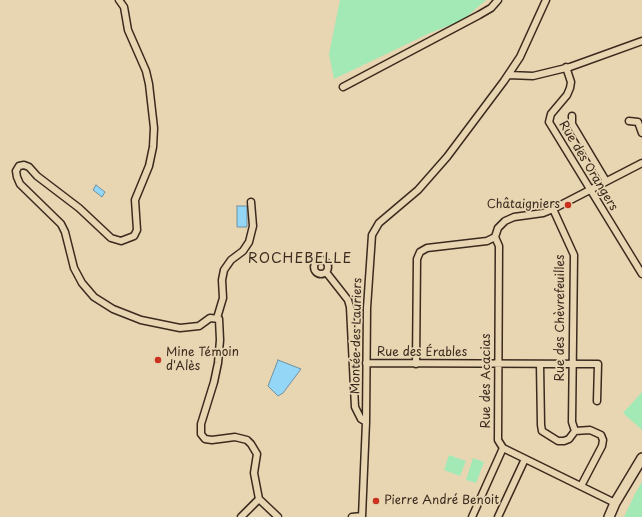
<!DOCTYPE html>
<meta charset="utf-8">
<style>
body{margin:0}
canvas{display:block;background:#e8d5b2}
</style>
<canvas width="642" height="517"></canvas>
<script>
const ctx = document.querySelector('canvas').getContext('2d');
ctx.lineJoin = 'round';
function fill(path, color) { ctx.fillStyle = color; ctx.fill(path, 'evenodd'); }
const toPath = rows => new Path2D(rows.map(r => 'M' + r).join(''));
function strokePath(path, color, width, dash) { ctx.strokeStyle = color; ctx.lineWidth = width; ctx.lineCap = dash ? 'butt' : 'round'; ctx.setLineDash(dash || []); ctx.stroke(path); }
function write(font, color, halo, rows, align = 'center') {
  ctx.font = font + ' "Playpen Sans",sans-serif'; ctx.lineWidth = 3.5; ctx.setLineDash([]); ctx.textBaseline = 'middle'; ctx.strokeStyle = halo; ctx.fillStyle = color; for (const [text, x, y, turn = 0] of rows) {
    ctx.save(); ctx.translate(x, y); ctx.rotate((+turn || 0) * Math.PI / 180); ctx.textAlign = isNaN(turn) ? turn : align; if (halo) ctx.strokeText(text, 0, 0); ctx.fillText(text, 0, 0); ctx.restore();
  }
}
const green = toPath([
 [340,0,486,0,463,20,430,33,334,79,329,54],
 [642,392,642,430,623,413],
 [449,455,466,461,460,476,444,470],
 [473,458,484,462,476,483,466,480],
 [642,482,642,517,624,517,636,492]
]);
const water = toPath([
 [96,185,105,192,102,197,93,190,96,185],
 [237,206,247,206,247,227,237,227,237,206],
 [278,360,301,369,283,393,278,396,268,386,278,360]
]);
const minor = toPath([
 [119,0,124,7,128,30,146,71,149,84,154,128,153,147,149,166,135,200,137,230,134,236,121,241,111,238,79,208,37,176,29,167,24,165,19,166,16,171,17,177,20,184,61,224,65,232,74,268,82,283,94,297,113,309,141,320,180,328,199,326,210,318,219,319,220,340,218,363,214,382,201,424,201,434,205,439,212,440,235,437,247,440,251,444,257,454,254,473,259,499,278,517],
 [566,67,571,82,570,88,567,95,551,114,549,122,642,274],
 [509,75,533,76,570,67,642,41],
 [343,87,479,15,491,8,498,0],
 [572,116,572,124,606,181],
 [629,121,638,122,642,133],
 [495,237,499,246,498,440,503,448,615,503],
 '314 267a7 7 0 1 1 14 0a7 7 0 1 1-14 0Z',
 [326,272,348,300,350,307,355,407,361,419,366,422],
 [217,318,223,298,222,280,224,270,231,260,243,251,249,242,253,226,251,202],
 [366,363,598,364,597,401],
 [416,364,417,259,420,252,427,248,487,241,495,237,498,228,505,221,514,217,543,213,553,209,642,163],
 [540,364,541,425,542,431,558,441,564,441,569,439,575,431,572,422,574,255,553,209],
 [575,431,590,430,601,435,603,440,602,446,581,486],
 [241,517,259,499],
 [352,517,362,516],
 [362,517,366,422,367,308,372,235,379,223,418,190,447,157,504,81,520,57,546,0],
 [472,517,503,448],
 [498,517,525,459]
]);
const secondary = toPath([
 [609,517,615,503,642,458]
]);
const markers = [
 [568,205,4,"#c8321e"],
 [158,360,4,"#c8321e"],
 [376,501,4,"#c8321e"]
];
const streetNames = [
 ["Rue des Orangers",588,166,59],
 ["Rue des Chèvrefeuilles",561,318,-90],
 ["Montée des Lauriers",357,336,-89],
 ["Rue des Érables",422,353],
 ["Rue des Acacias",487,381,-90]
];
const poiNames = [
 ["Châtaigniers",560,205,"right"],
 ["Mine Témoin",166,353],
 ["d'Alès",166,367],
 ["Pierre André Benoit",384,501]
];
const quarterNames = [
 ["ROCHEBELLE",300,259]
];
fill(green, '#a2e9b6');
fill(water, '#94d6f6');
strokePath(water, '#7091a0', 1);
strokePath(minor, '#3b2a1e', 9);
strokePath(secondary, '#3b2a1e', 12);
strokePath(minor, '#e8d5b2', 6);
strokePath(secondary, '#e8d5b2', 9);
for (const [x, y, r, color] of markers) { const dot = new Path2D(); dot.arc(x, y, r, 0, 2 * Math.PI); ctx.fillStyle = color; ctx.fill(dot); strokePath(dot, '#e8d5b2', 1.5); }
write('12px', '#3b2a1e', '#e8d5b2', streetNames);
write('12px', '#3b2a1e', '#e8d5b2', poiNames, 'left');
ctx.letterSpacing = '1px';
write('14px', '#3b2a1e', '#e8d5b2', quarterNames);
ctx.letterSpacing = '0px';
</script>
